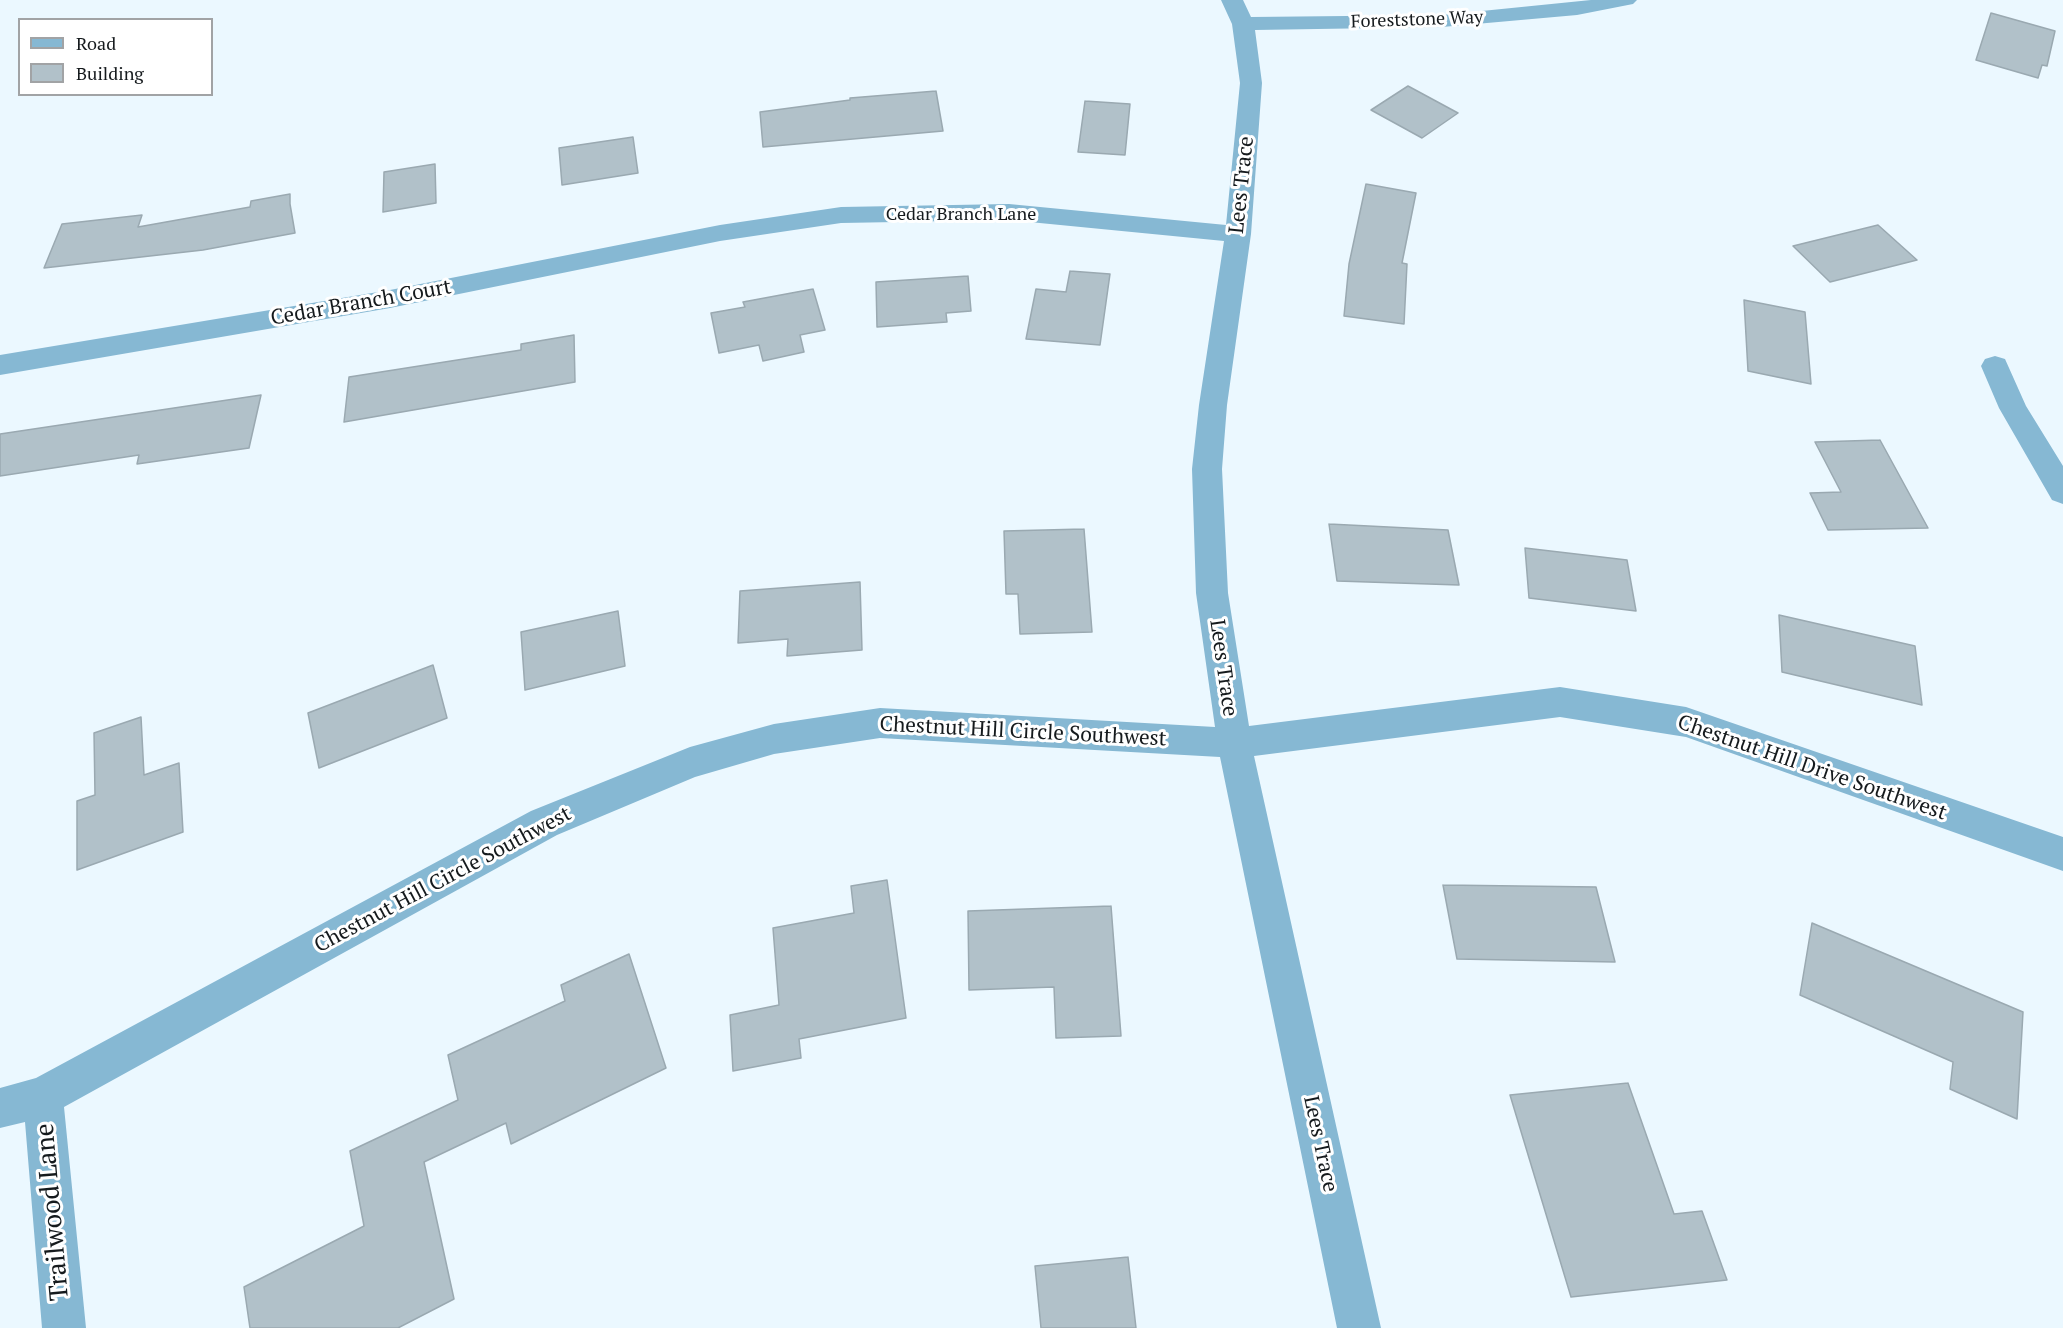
<!DOCTYPE html>
<style>
body{margin:0}
#map{position:relative;width:2063px;height:1328px;overflow:hidden;background:#ebf8ff;font-family:"PT Serif",serif}
canvas{display:block}
.legend{position:absolute;left:18px;top:18px;width:195px;height:78px;box-sizing:border-box;background:#fff;border:2px solid #a1a3a5;margin:0;padding:8px 10px;list-style:none;font-size:18px;color:#151a1d}
.legend li{display:flex;align-items:center;gap:12px;height:30px}
.legend b{width:30px;border:2px solid #a1a3a5}
</style>
<div id="map">
<canvas width="2063" height="1328"></canvas>
<ul class="legend">
<li><b style="height:8px;background:#86b8d3"></b>Road</li>
<li><b style="height:16px;background:#b1c1c9"></b>Building</li>
</ul>
</div>
<script>
const ctx = document.querySelector('canvas').getContext('2d');
ctx.lineJoin = 'round';
function fill(path, color) { ctx.fillStyle = color; ctx.fill(path, 'evenodd'); }
const toPath = rows => new Path2D(rows.map(r => 'M' + r).join(''));
function strokePath(path, color, width, dash) { ctx.strokeStyle = color; ctx.lineWidth = width; ctx.lineCap = dash ? 'butt' : 'round'; ctx.setLineDash(dash || []); ctx.stroke(path); }
function write(font, color, halo, rows, align = 'center') {
  ctx.font = font + ' "PT Serif",serif'; ctx.lineWidth = 6; ctx.setLineDash([]); ctx.textBaseline = 'middle'; ctx.strokeStyle = halo; ctx.fillStyle = color; for (const [text, x, y, turn = 0] of rows) {
    ctx.save(); ctx.translate(x, y); ctx.rotate((+turn || 0) * Math.PI / 180); ctx.textAlign = isNaN(turn) ? turn : align; if (halo) ctx.strokeText(text, 0, 0); ctx.fillText(text, 0, 0); ctx.restore();
  }
}
const building = toPath([
 [1991,13,2055,31,2047,66,2042,65,2038,78,1976,60,1991,13],
 [1408,86,1458,113,1422,138,1371,110,1408,86],
 [936,91,943,131,763,147,760,112,850,100,850,98,936,91],
 [1085,101,1130,104,1125,155,1078,152,1085,101],
 [633,137,638,173,562,185,559,148,633,137],
 [435,164,436,203,383,212,384,172,435,164],
 [1366,184,1416,193,1402,263,1407,264,1404,324,1344,316,1349,264,1366,184],
 [290,194,290,204,295,233,203,250,44,268,62,224,142,215,138,227,250,207,251,201,290,194],
 [1878,225,1917,260,1830,282,1793,246,1878,225],
 [1070,271,1110,274,1100,345,1026,339,1036,289,1066,292,1070,271],
 [968,276,971,311,946,313,947,322,877,327,876,282,968,276],
 [813,289,825,330,800,335,804,352,763,361,759,345,719,353,711,313,745,307,743,302,813,289],
 [1744,300,1805,312,1811,384,1748,371,1744,300],
 [574,335,575,382,344,422,349,377,521,350,521,344,574,335],
 [261,395,249,448,137,464,139,455,0,476,0,434,261,395],
 [1880,440,1928,528,1828,530,1810,493,1841,492,1815,442,1880,440],
 [1329,524,1448,530,1459,585,1337,581,1329,524],
 [1084,529,1092,632,1020,634,1018,594,1006,594,1004,531,1084,529],
 [1525,548,1627,560,1636,611,1529,598,1525,548],
 [860,582,862,650,787,656,788,639,738,643,740,591,860,582],
 [618,611,625,666,525,690,521,632,618,611],
 [1779,615,1915,646,1922,705,1782,672,1779,615],
 [433,665,447,718,319,768,308,713,433,665],
 [141,717,144,775,179,763,183,832,77,870,77,801,95,795,94,733,141,717],
 [887,880,906,1018,799,1039,801,1058,733,1071,730,1015,779,1005,773,928,854,913,851,886,887,880],
 [1443,885,1596,887,1615,962,1457,959,1443,885],
 [1111,906,1121,1036,1056,1038,1054,987,969,990,968,911,1111,906],
 [1812,923,2023,1012,2017,1119,1950,1089,1953,1062,1800,995,1812,923],
 [629,954,666,1068,511,1144,506,1123,424,1162,454,1299,398,1328,250,1328,244,1287,364,1226,350,1151,458,1100,448,1055,565,1001,561,985,629,954],
 [1628,1083,1674,1214,1702,1211,1727,1280,1571,1297,1510,1095,1628,1083],
 [1128,1257,1136,1328,1041,1328,1035,1266,1128,1257]
]);
const minor = toPath([
 [1221,0,1243,0,1251,17,1442,15,1591,0,1637,0,1633,4,1577,15,1442,27,1255,30,1262,83,1251,234,1227,405,1222,469,1228,593,1249,726,1560,687,1686,707,2063,837,2063,871,1686,737,1560,717,1254,756,1381,1328,1337,1328,1220,757,880,738,774,754,695,777,557,835,64,1107,86,1328,42,1328,25,1122,0,1128,0,1088,36,1078,531,811,690,747,774,724,880,708,1215,727,1196,593,1192,469,1199,405,1224,241,1009,220,841,223,720,241,390,308,0,375,0,355,390,290,720,225,841,207,1009,204,1226,225,1240,83,1232,24,1221,0],
 [1995,356,2005,359,2026,406,2063,466,2063,504,2052,500,1999,408,1981,366,1985,359,1995,356]
]);
const farStreetnames = [
 ["Foreststone Way",1417,20,-2],
 ["Cedar Branch Lane",961,215]
];
const streetNames = [
 ["Lees Trace",1242,185,-84],
 ["Cedar Branch Court",361,303,-10],
 ["Lees Trace",1223,668,82],
 ["Chestnut Hill Circle Southwest",1023,732,3],
 ["Chestnut Hill Drive Southwest",1812,768,19],
 ["Chestnut Hill Circle Southwest",443,880,-28],
 ["Lees Trace",1320,1144,78]
];
const nearStreetnames = [
 ["Trailwood Lane",53,1212,-95]
];
fill(building, '#b1c1c9');
strokePath(building, '#9aa9b1', 1.5);
fill(minor, '#86b8d3');
write('18px', '#151a1d', '#fff', farStreetnames);
write('21px', '#151a1d', '#fff', streetNames);
write('26px', '#151a1d', '#fff', nearStreetnames);
</script>
